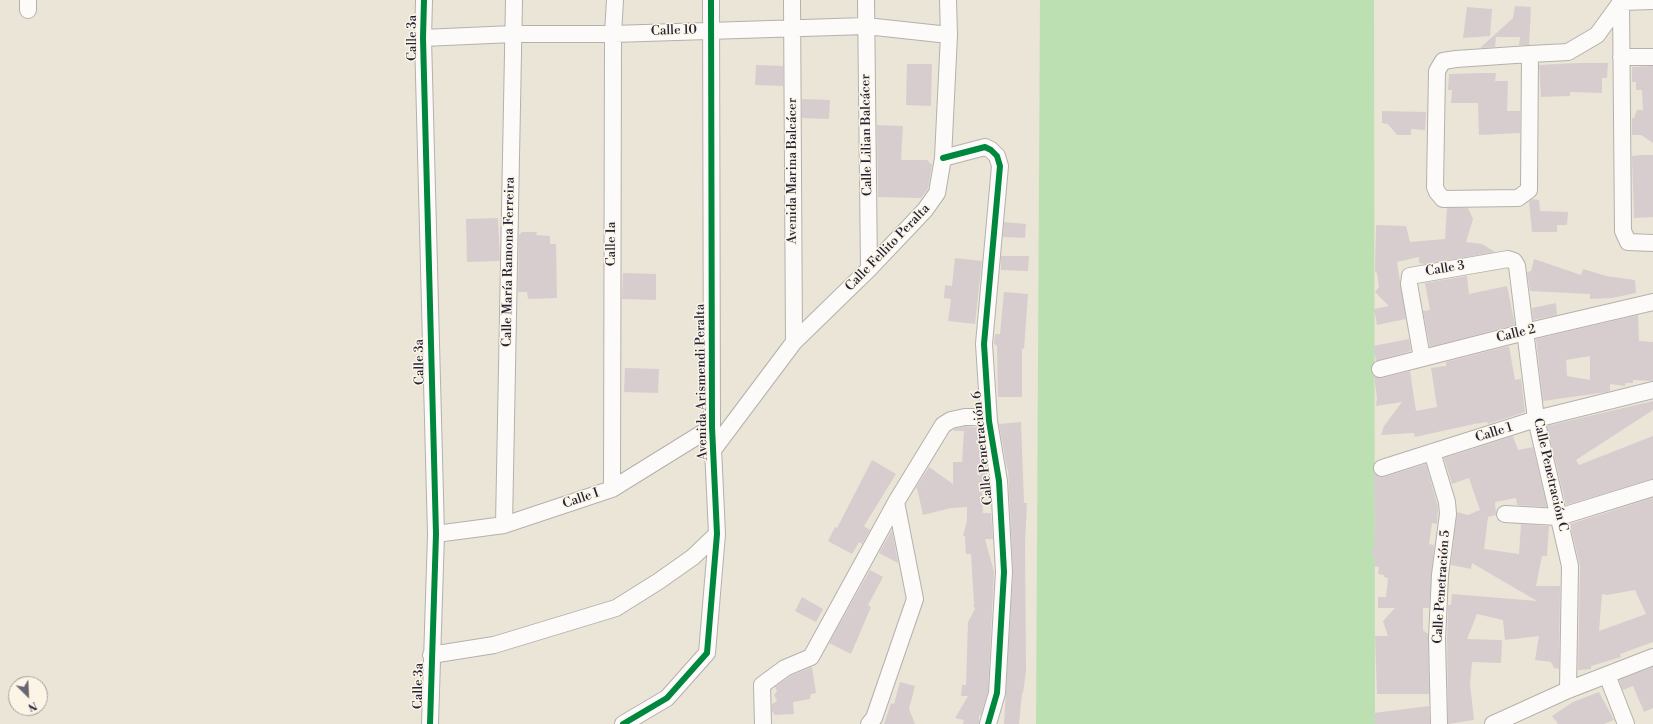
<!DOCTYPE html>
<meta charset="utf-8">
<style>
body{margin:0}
#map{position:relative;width:1653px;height:724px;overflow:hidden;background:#eae5d7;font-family:"Libre Bodoni",serif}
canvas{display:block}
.north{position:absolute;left:8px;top:676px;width:40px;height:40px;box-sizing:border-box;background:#fcf5e5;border:1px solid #a5a1a1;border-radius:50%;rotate:156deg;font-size:11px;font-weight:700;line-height:16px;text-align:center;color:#22223b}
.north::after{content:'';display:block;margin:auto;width:14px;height:18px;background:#686672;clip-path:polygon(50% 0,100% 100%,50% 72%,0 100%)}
</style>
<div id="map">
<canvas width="1653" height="724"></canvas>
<div class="north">N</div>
</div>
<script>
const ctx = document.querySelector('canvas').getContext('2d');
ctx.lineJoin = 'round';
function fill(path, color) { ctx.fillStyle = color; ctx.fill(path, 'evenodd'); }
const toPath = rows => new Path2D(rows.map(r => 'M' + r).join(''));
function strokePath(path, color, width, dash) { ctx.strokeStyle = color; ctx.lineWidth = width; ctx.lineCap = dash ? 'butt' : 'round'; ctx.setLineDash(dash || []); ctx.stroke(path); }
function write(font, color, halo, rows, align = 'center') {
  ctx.font = font + ' "Libre Bodoni",serif'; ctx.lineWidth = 3; ctx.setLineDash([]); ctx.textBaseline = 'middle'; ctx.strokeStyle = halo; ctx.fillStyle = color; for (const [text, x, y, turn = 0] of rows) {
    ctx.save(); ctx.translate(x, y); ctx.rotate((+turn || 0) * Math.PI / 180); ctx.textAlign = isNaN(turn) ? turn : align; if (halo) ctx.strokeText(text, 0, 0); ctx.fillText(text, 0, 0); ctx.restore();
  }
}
const green = toPath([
 [1040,0,1374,0,1375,724,1036,724]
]);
const building = toPath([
 [1515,6,1531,7,1529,45,1519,45,1520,37,1496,37,1495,47,1480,48,1513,18],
 [1467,7,1492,9,1490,36,1463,38],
 [1577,63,1608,63,1607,78,1602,78,1602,93,1570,92,1570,96,1541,97,1539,65],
 [907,64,932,64,931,106,906,105],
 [756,65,783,66,783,86,755,85],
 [1653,66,1653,143,1641,135,1632,135,1632,118,1634,118,1637,110,1643,110,1642,90,1636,90,1636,82,1632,82,1632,67],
 [1481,73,1496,73,1495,81,1508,81,1507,111,1520,111,1520,133,1479,135,1478,103,1451,103,1452,90,1448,90,1449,74],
 [802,99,830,100,829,119,802,118],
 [1382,111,1426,112,1425,130,1411,129,1411,135,1397,135,1388,124,1382,123],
 [877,125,903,126,901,160,927,160,932,165,928,189,921,198,878,197],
 [1641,155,1653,155,1653,217,1634,218,1632,156],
 [1532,199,1539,200,1540,211,1568,212,1567,225,1557,225,1557,232,1532,232,1529,202],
 [1447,208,1468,208,1473,219,1466,242,1482,244,1495,252,1426,264,1419,263,1419,257,1397,262,1406,319,1377,325,1374,309,1389,306,1375,292,1379,287,1377,273,1375,272,1376,225,1406,226,1410,242,1445,239],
 [498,218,500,261,467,262,466,219],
 [1004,222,1026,224,1025,238,1003,237],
 [522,232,537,232,536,235,550,236,550,244,556,244,557,298,528,299,527,292,518,292,519,235],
 [1001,256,1029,256,1028,271,1001,270],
 [955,258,982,261,975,324,948,321,951,299,944,298,945,285,952,286],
 [1534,259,1581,275,1583,269,1606,276,1635,280,1636,293,1612,298,1590,299,1590,294,1530,291,1527,272,1531,271],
 [623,273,656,274,656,300,622,299],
 [1467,276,1469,294,1507,286,1515,325,1430,347,1423,311,1430,310,1425,283],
 [1004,292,1028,294,1024,349,1022,348,1022,397,998,397,997,346,994,344,995,334,1000,334],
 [1556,303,1557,315,1533,320,1532,308],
 [1638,315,1639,341,1653,342,1653,381,1633,380,1633,383,1625,383,1625,386,1610,384,1610,391,1607,392,1543,401,1536,339],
 [1590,356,1590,380,1567,376,1566,360],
 [1409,339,1411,351,1376,361,1373,346],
 [1509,346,1515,380,1521,379,1525,412,1488,424,1487,422,1474,424,1415,437,1414,433,1381,435,1384,426,1402,402,1376,406,1377,398,1374,376,1382,378,1410,371,1416,411,1437,407,1431,368,1446,366,1446,362],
 [625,368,659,369,658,393,624,392],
 [1653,401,1653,410,1576,460,1579,465,1653,436,1653,479,1566,505,1547,426],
 [1021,422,1024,503,1027,503,1025,543,1026,671,1023,693,1022,693,1019,724,1004,724,1013,571,1008,470,1007,469,999,424],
 [966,426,981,428,990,492,982,492,983,513,991,513,993,539,985,539,994,572,988,691,981,716,979,715,979,724,963,724,964,720,955,718,968,696,961,696,962,685,966,685,968,622,975,609,973,605,974,604,971,554,966,554,965,536,963,536,967,521,967,507,951,508,923,515,917,488,915,489,929,467,953,484,953,462,962,462,964,431,954,431,954,429],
 [1513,436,1518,450,1533,447,1547,507,1517,505,1516,498,1495,502,1496,515,1488,517,1484,549,1519,554,1521,524,1549,526,1547,556,1542,556,1536,586,1560,586,1559,669,1554,668,1551,662,1535,660,1539,636,1505,640,1503,620,1477,614,1467,639,1502,640,1501,663,1472,662,1470,684,1474,720,1448,724,1447,638,1448,605,1451,605,1452,594,1537,601,1472,563,1471,569,1451,565,1457,512,1468,515,1480,510,1469,478,1452,484,1444,458],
 [872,460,896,474,864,526,870,530,862,544,859,542,852,554,828,541,835,527,837,528],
 [1426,464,1438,507,1437,524,1432,523,1429,544,1434,545,1429,608,1423,608,1423,630,1428,634,1429,694,1377,694,1375,636,1388,636,1383,621,1395,608,1378,608,1378,597,1386,597,1388,578,1384,577,1384,575,1378,574,1379,567,1374,566,1375,556,1372,556,1375,532,1374,473,1380,477,1384,477],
 [1653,498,1653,642,1620,654,1621,657,1591,666,1591,669,1578,670,1580,566,1570,524],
 [1635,590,1646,614,1599,631,1602,594,1607,595],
 [892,530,898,563,879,553],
 [870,570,883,577,868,605,871,607,851,654,829,643],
 [802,597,823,609,816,622,795,611],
 [812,667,816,693,811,694,810,699,793,702,794,714,775,715,772,711,772,704,777,701,774,695,777,691,775,687,790,676],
 [1653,667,1653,708,1644,712,1633,686,1623,690,1619,680],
 [900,682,915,686,909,709,915,724,884,724,891,703,894,704],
 [1599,692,1614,720,1604,724,1558,724,1552,716,1573,702],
 [1429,706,1430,724,1375,724,1374,713]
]);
const minor = toPath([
 [424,0,423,38,436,534,430,724],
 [792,0,794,342],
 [866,0,869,269],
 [1620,0,1621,2,1623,231,1628,242,1653,243],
 [1621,2,1653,1],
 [28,10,28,0],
 [423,38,513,34,613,34,866,26,949,35],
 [1530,54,1529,190,1518,198,1443,199,1437,192,1435,187,1437,71,1443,61,1456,59,1530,54,1568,52,1597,35,1621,2],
 [1621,57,1653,57],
 [943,158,985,147,991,150,997,156,1000,166,984,344,989,421,999,481,1004,572,997,693,988,724],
 [1422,358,1409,284,1410,276,1508,259,1514,261,1517,266,1536,419,1570,566,1568,690],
 [1380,369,1525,332,1653,302],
 [713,450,794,342,869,269,925,210,937,193,943,158,949,35,948,0],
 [1432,452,1447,502,1448,514,1440,575,1437,638,1439,724],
 [1382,468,1536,419,1653,390],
 [612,489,613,34,615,0],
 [1505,514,1559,517,1653,488],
 [504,525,514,0],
 [436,534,504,525,612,489,712,427],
 [431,655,494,645,616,608,659,581,693,557,717,534],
 [1607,675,1626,724],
 [623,724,667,698,707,653,717,534,712,427,711,0],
 [763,724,762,685,785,668,811,657,896,502,943,425,951,420,965,417,976,417,989,421],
 [869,724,874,718,915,599,896,502],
 [1493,724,1568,690,1653,657]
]);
const cycleway = toPath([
 [424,0,423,38,436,534,430,724],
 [943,158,985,147,991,150,997,156,1000,166,984,344,989,421,999,481,1004,572,997,693,988,724],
 [623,724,667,698,707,653,717,534,712,427,711,0]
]);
const streetNames = [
 ["Calle 10",674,31,-2],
 ["Calle 3a",413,38,-90],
 ["Calle Lilian Balcácer",867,135,-91],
 ["Avenida Marina Balcácer",793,171,-90],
 ["Calle 1a",612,244,-90],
 ["Calle Fellito Peralta",888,248,-46],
 ["Calle María Ramona Ferreira",509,262,-89],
 ["Calle 3",1445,269,-9],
 ["Calle 2",1516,334,-14],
 ["Calle 3a",420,362,-91],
 ["Avenida Arismendi Peralta",702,382,-91],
 ["Calle 1",1494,433,-17],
 ["Calle Penetración 6",983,448,-96],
 ["Calle Penetración C",1550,475,77],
 ["Calle I",581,499,-19],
 ["Calle Penetración 5",1442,587,-86],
 ["Calle 3a",419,686,-89]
];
fill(green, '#bde0b2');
fill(building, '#d7cdce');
strokePath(minor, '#b4b1ab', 18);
strokePath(minor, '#fcfbf9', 16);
strokePath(cycleway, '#00873e', 6);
write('13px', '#22223b', '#fcf5e5', streetNames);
</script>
